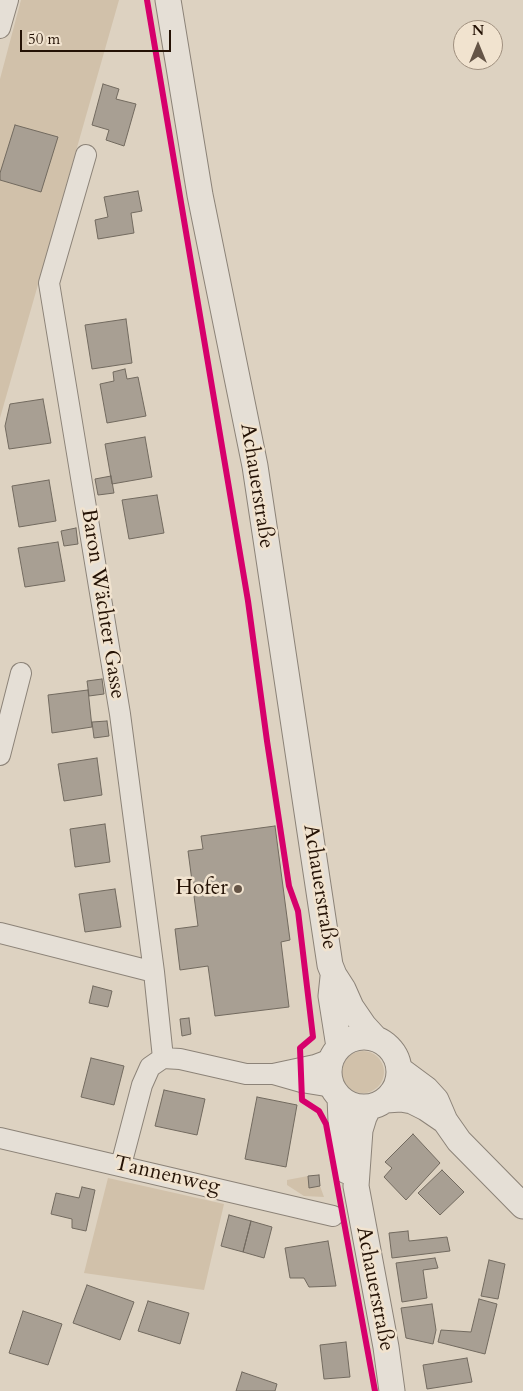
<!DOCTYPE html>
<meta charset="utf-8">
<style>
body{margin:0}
#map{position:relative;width:523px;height:1391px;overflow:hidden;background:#ddd2c1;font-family:Cardo,serif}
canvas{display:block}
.north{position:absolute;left:453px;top:20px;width:50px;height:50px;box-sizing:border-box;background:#f1e3cf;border:1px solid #9f8f7e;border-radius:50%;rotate:0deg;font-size:14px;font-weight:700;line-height:20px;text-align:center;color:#241205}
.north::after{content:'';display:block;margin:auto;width:18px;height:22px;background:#655547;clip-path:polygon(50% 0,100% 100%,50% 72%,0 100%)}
.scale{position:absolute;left:20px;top:30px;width:151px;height:22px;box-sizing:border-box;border:2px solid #241205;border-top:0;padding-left:6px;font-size:15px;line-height:18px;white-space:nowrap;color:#241205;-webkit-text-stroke:4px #f1e3cf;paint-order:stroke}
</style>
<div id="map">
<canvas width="523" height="1391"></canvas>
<div class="north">N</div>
<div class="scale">50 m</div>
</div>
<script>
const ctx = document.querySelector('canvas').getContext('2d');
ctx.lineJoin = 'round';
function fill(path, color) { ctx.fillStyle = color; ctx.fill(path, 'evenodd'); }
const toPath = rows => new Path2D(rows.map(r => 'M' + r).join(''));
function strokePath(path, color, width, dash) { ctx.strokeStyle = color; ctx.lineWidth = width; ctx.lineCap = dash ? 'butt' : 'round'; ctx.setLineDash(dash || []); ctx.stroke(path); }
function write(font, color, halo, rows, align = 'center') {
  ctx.font = font + ' Cardo,serif'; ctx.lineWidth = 5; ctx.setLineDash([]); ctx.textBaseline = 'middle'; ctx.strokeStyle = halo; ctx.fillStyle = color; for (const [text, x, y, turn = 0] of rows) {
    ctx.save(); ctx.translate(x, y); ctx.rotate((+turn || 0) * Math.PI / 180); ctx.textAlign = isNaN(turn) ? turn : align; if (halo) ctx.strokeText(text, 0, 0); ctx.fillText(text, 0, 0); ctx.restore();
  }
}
const green = toPath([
 [21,0,119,0,0,418,0,79],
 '342 1072a21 21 0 1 1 42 0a21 21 0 1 1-42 0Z',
 [308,1176,309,1187,320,1186,324,1197,304,1196,287,1185,287,1180],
 [108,1178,224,1204,204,1290,84,1273]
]);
const building = toPath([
 [103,84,119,89,116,99,136,104,124,146,106,140,109,130,92,125,103,84],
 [15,125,58,137,41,192,0,180,0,173,15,125],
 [138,191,142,211,131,213,134,233,98,239,95,220,108,217,104,197,138,191],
 [126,319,132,363,92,369,85,325,126,319],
 [125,369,127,379,138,377,146,416,107,423,100,384,114,381,113,372,125,369],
 [43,399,51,443,9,449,5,426,10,404,43,399],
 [145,437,152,477,112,484,105,444,145,437],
 [111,476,114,493,98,495,95,479,111,476],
 [49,480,56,521,19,527,12,486,49,480],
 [157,495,164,533,129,539,122,500,157,495],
 [76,528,78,544,64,546,61,531,76,528],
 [58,542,65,581,25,587,18,548,58,542],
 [102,679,104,694,89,696,87,681,102,679],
 [88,690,92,727,52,733,48,695,88,690],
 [107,721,109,736,94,738,92,722,107,721],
 [97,758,102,795,64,801,58,764,97,758],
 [105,824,110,862,75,867,70,829,105,824],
 [275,826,290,940,281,942,289,1007,215,1016,208,966,180,970,175,929,198,926,188,851,203,849,201,836,275,826],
 [115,889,121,927,85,932,79,894,115,889],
 [93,986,112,991,108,1007,89,1003,93,986],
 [189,1018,191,1034,182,1036,180,1019,189,1018],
 [91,1058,124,1066,114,1105,81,1097,91,1058],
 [164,1090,205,1099,197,1135,155,1126,164,1090],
 [257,1097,297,1105,286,1167,245,1159,257,1097],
 [413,1134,440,1163,406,1200,384,1177,392,1168,385,1162,413,1134],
 [442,1170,464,1192,440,1215,418,1193,442,1170],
 [319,1175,320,1186,309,1188,308,1176,319,1175],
 [82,1187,95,1190,86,1231,72,1228,72,1219,51,1214,56,1193,79,1198,82,1187],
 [229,1215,251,1221,243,1252,221,1246,229,1215],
 [251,1221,272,1227,264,1258,243,1252,251,1221],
 [408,1231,409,1241,447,1237,450,1251,392,1258,389,1233,408,1231],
 [328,1241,336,1286,309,1287,304,1278,290,1278,285,1248,328,1241],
 [435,1258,438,1268,423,1270,427,1298,402,1302,396,1263,435,1258],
 [489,1260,505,1264,498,1299,481,1296,489,1260],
 [87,1285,134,1302,120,1340,73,1323,87,1285],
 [479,1299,497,1304,485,1354,438,1342,441,1330,471,1332,479,1299],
 [148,1301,189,1313,180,1344,138,1331,148,1301],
 [432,1304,436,1330,433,1344,406,1338,401,1308,432,1304],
 [23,1311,62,1324,48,1365,9,1353,23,1311],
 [346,1342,350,1377,324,1379,320,1345,346,1342],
 [467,1358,472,1382,427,1389,423,1365,467,1358],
 [242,1372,277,1384,275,1391,236,1391,242,1372]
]);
const minor = toPath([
 [0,28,8,0],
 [86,155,49,283,120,714,154,972,163,1058],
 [0,755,21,673],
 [0,933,154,972],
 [273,1074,315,1065,331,1059],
 [0,1138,333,1216],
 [121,1165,142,1085,150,1067,163,1058,180,1059,246,1074,273,1074,301,1082,332,1087]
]);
const tertiary = toPath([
 [168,0,200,195,255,466,330,965,334,975,343,989,351,1007,364,1026,375,1038],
 [333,977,331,996,339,1047],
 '329 1072a35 35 0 1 1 70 0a35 35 0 1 1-70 0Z',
 [399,1069,426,1089,436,1100,445,1121,459,1141,523,1206],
 [340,1098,342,1144,345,1165,347,1171],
 [386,1100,401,1099,412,1101,426,1108,445,1121],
 [369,1107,364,1117,360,1130,356,1186,386,1347,392,1391]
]);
const cycleway = toPath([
 [147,0,248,601,267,741,289,886,298,911,313,1037,300,1048,302,1100,319,1111,326,1124,375,1391]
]);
const markers = [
 [238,889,5,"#655547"]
];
const streetNames = [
 ["Achauerstraße",256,486,81],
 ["Baron Wächter Gasse",102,604,81],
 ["Achauerstraße",319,887,81],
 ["Tannenweg",167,1176,13],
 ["Achauerstraße",374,1289,79]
];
const poiNames = [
 ["Hofer",228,889]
];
fill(green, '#d1c1aa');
fill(building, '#a89f93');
strokePath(building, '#726a5f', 1);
strokePath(minor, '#8c8378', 22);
strokePath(tertiary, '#8c8378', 27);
strokePath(minor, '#e5dfd6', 20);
strokePath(tertiary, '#e5dfd6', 25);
strokePath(cycleway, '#d6006c', 6);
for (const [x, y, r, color] of markers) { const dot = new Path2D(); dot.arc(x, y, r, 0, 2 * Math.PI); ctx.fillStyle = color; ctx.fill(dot); strokePath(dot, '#f1e3cf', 2); }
write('21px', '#241205', '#f1e3cf', streetNames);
write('21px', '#241205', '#f1e3cf', poiNames, 'right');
</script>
